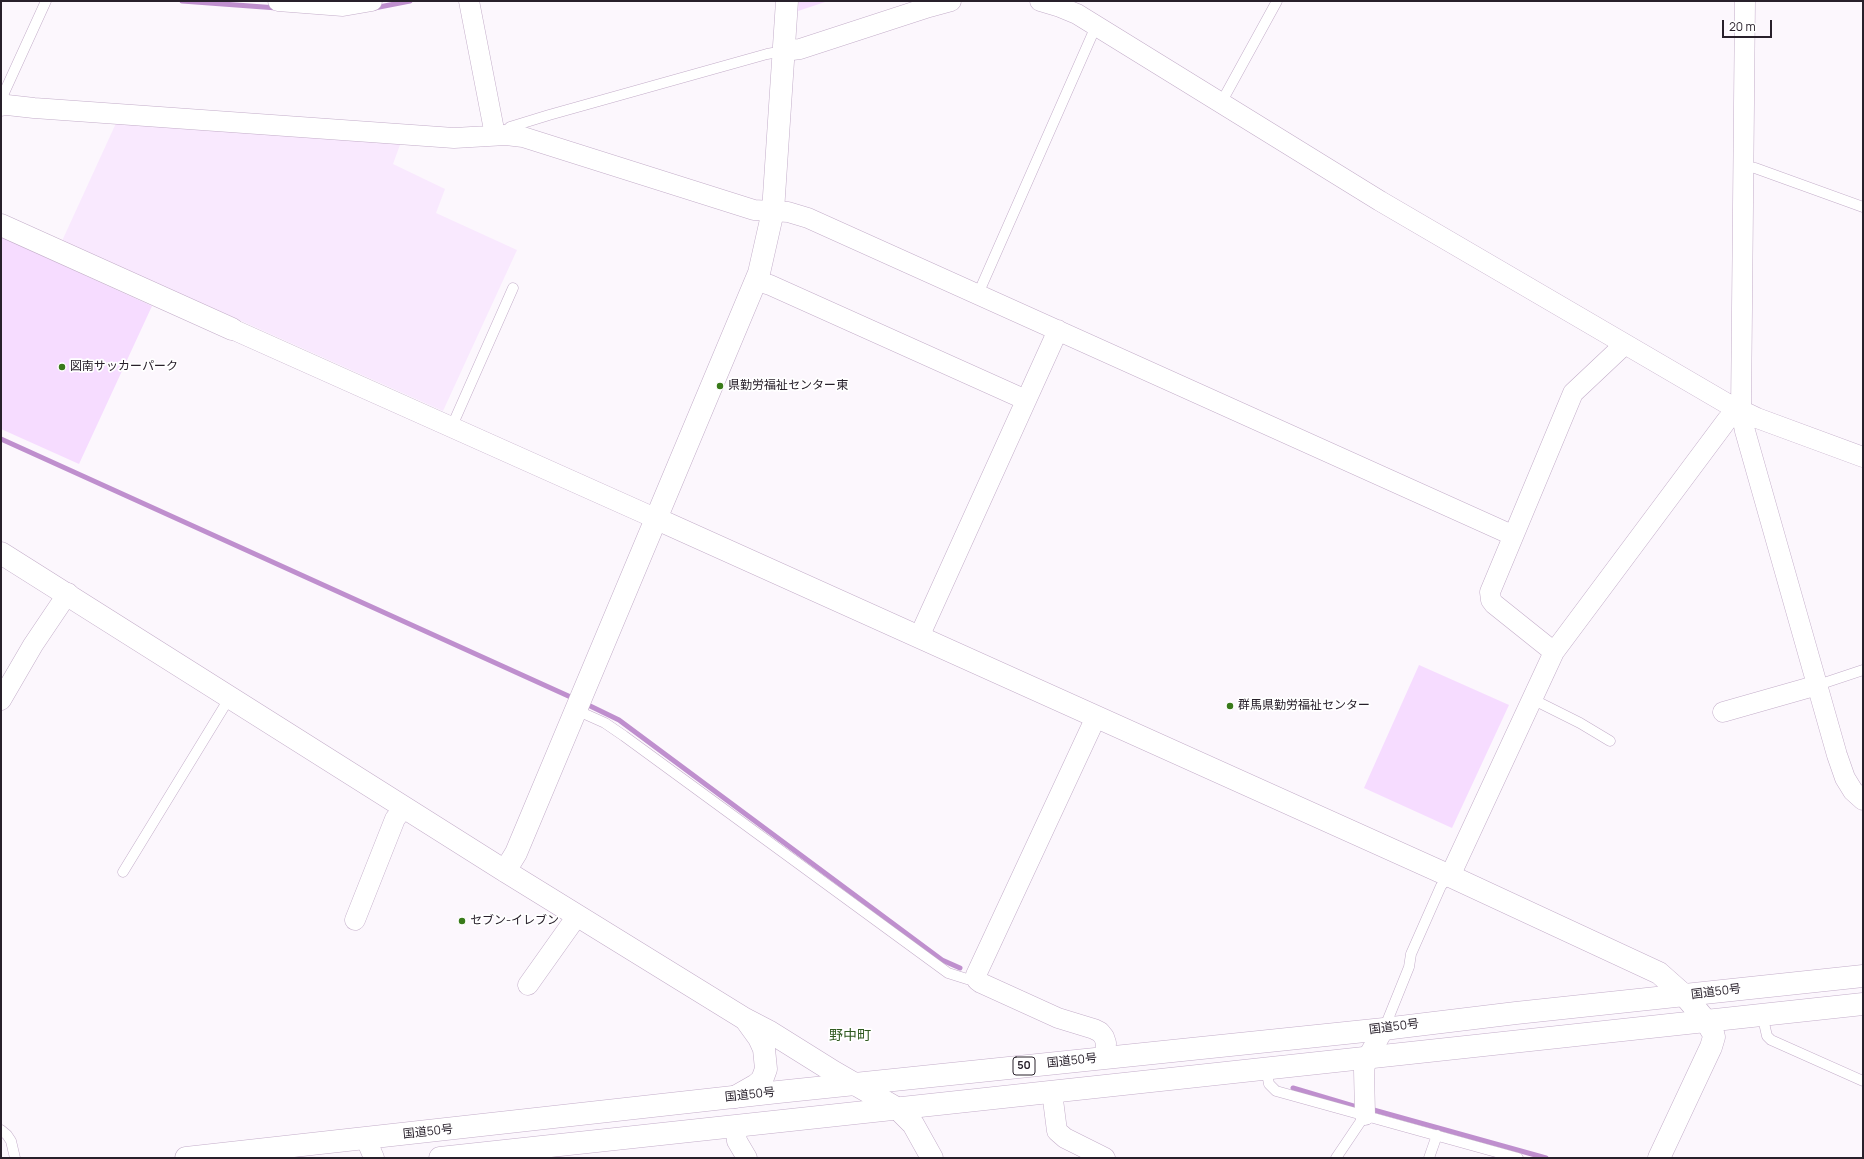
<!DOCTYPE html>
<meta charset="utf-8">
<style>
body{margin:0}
#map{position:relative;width:1864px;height:1159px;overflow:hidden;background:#fcf7fd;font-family:Manrope,sans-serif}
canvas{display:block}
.frame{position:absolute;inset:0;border:2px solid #28202b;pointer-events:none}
.scale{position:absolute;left:1722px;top:20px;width:50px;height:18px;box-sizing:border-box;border:2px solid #28202b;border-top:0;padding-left:5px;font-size:12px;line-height:14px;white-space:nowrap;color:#28202b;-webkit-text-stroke:3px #fff;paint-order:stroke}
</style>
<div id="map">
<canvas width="1864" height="1159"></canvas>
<div class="frame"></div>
<div class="scale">20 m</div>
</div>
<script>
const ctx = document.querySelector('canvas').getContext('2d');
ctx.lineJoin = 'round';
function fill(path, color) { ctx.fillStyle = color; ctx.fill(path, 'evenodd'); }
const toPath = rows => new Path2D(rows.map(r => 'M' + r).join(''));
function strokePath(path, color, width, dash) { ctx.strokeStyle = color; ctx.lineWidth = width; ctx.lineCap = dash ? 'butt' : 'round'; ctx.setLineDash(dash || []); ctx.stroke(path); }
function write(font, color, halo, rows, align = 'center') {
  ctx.font = font + ' Manrope,"Noto Sans JP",sans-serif'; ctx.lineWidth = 3.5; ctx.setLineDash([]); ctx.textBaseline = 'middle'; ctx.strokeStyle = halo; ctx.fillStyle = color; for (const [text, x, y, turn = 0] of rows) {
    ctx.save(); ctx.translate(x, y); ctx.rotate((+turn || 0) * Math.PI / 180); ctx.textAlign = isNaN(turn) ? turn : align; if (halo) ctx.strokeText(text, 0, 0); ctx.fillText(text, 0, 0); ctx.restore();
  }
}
const built = toPath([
 [117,121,401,142,393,164,445,189,436,213,517,250,443,411,62,241]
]);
const green = toPath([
 [799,1,828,1,798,11],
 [1,237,152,306,79,464,1,429],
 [1419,665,1509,705,1452,828,1364,788]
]);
const stream = toPath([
 [182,1,277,8],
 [374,8,410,1],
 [1,439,575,699],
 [584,703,619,720,942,960,960,968],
 [1293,1088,1360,1108],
 [1370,1109,1546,1158]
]);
const service = toPath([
 [1221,103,1277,1],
 [3,106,4,93,46,1],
 [506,135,508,129,510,127,549,115,767,54,784,51],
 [1743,167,1755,168,1863,207],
 [978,294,1096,26],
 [452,426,513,288],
 [1818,685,1863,670],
 [1532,699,1580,723,1610,741],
 [576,710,605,723,624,736,948,973,967,979,976,977],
 [123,872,230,697],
 [1762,1014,1767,1036,1771,1040,1863,1081],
 [1384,1029,1409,967,1411,954,1441,886,1450,876],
 [1266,1068,1269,1084,1276,1091,1518,1158],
 [1,1130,7,1135,11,1141,15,1158],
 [1336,1158,1365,1115],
 [1429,1158,1437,1135]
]);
const minor = toPath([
 [278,1,343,6,372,1],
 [469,1,495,135],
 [1040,1,1060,7,1077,14,1380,201,1726,403,1757,418,1863,457],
 [1745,1,1741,411,1745,431,1837,755,1845,778,1853,791,1863,800],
 [784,51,800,49,929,7,951,1],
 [1,106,7,105,34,108,454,138,506,135,523,137,754,210,788,212,808,218,1512,535],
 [757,281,770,285,1026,400],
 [232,329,657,519],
 [919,637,1058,330],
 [1554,652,1494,604,1491,600,1490,592,1573,393,1625,344],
 [1,700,33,645,68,593],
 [1723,712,1818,685],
 [1096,717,976,975,977,980,981,983,1058,1018,1094,1029,1100,1032,1104,1037,1106,1043,1105,1058],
 [1450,876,1554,652,1727,420,1741,411],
 [355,920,395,819,404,807],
 [528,985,577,916],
 [1052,1092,1057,1131,1065,1138,1105,1158],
 [1365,1115,1364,1070,1367,1058,1384,1029],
 [735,1126,737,1141,747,1158],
 [366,1139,374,1158]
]);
const tertiary = toPath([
 [1,225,232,329],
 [657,519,1450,876,1659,973,1685,996,1706,1021,1713,1033,1714,1037,1711,1047,1659,1158],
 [1,553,505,871,745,1019,770,1032,834,1072,898,1109,913,1124,932,1158],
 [505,871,516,853,759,273,773,211,787,1],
 [735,1097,756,1085,762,1080,766,1069,764,1049,759,1038,746,1020]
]);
const trunk = toPath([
 [186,1158,778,1092,1384,1029,1516,1013,1863,976],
 [440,1158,1863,1004]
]);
const markers = [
 [62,367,4,"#397a1a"],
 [720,386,4,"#397a1a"],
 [1230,706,4,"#397a1a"],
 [462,921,4,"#397a1a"]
];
const shields = [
 [1024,1066,22]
];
const shieldNames = [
 ["50",1024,1066]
];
const poiNames = [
 ["図南サッカーパーク",70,367],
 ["県勤労福祉センター東",728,386],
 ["群馬県勤労福祉センター",1238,706],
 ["セブン-イレブン",470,921]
];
const streetNames = [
 ["国道50号",1716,992,-7],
 ["国道50号",1394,1027,-7],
 ["国道50号",1072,1061,-6],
 ["国道50号",750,1095,-6],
 ["国道50号",428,1132,-6]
];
const quarterNames = [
 ["野中町",850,1036]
];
fill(built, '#f9e9fe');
fill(green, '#f6dcff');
strokePath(stream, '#bf8fce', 5);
strokePath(service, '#c3adc9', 11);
strokePath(minor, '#c3adc9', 21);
strokePath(tertiary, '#c3adc9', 23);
strokePath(trunk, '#c3adc9', 23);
strokePath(service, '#fff', 10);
strokePath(minor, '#fff', 20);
strokePath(tertiary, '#fff', 22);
strokePath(trunk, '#fff', 22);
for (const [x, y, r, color] of markers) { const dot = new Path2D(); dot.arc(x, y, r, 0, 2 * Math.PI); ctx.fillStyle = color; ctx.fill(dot); strokePath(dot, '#fff', 1.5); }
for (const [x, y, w] of shields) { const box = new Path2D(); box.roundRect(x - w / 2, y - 9, w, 18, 3); ctx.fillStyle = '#fff'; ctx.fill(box); strokePath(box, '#28202b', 1); }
write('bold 11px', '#28202b', null, shieldNames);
write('12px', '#28202b', '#fff', poiNames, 'left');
write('12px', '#28202b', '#fff', streetNames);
write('14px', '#305a20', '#fff', quarterNames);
</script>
